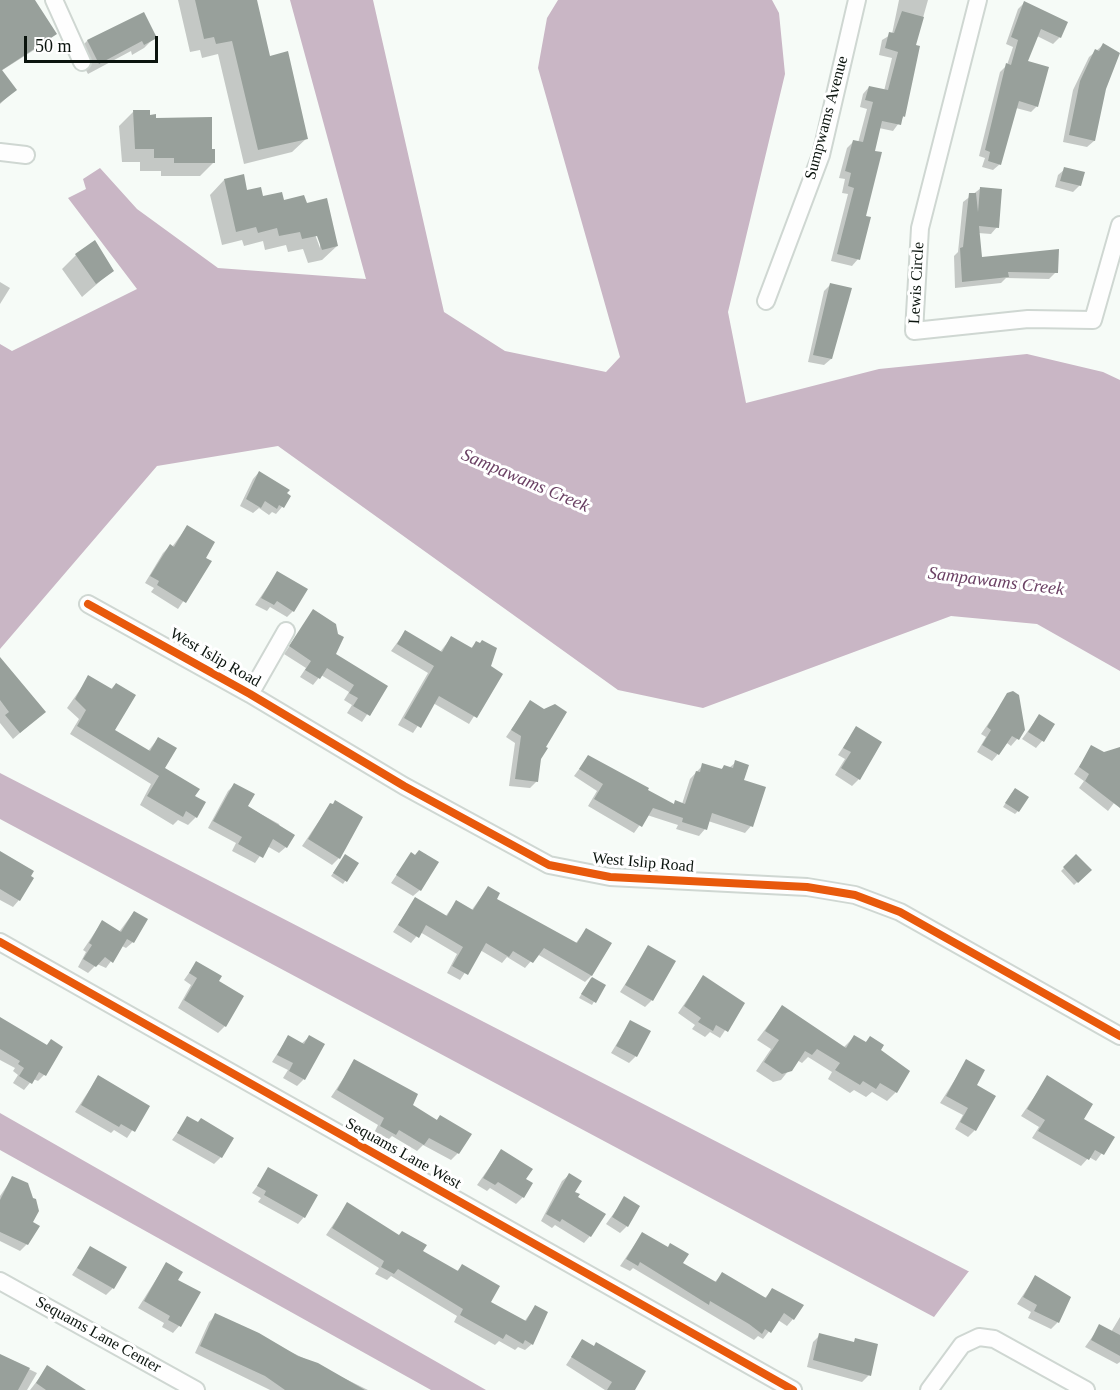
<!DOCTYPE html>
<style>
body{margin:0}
#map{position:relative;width:1120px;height:1390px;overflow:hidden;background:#f6fbf7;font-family:Georgia,serif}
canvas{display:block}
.scale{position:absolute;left:24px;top:36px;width:134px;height:27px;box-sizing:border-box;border:3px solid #0b140e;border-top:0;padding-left:8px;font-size:18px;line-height:21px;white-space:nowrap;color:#0b140e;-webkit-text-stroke:4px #fff;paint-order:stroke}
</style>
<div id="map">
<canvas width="1120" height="1390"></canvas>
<div class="scale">50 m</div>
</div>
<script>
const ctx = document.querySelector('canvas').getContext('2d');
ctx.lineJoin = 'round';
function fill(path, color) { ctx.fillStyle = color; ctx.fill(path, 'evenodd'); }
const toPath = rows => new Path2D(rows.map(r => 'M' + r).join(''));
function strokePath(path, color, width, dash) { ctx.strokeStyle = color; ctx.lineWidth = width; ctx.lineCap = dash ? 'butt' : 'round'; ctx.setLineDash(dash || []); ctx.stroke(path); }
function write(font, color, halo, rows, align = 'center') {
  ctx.font = font + ' Georgia,serif'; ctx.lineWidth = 6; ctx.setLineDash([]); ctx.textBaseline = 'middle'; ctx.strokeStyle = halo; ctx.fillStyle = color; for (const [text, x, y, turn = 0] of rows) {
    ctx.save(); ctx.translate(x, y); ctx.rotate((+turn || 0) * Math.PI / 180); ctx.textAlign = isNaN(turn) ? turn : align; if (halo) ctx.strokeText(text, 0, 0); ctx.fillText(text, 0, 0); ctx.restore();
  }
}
const water = toPath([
 [290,0,373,0,444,312,505,351,606,372,620,357,538,68,547,18,558,0,772,0,779,13,785,74,728,312,746,403,879,369,1027,354,1103,372,1120,380,1120,671,1037,624,951,616,703,708,618,690,278,446,157,466,0,649,0,344,12,351,137,289,68,198,86,189,83,179,100,168,137,209,218,268,366,279],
 [0,773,968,1271,969,1271,934,1317,0,819],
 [0,1113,486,1390,431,1390,0,1150]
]);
const shadow = toPath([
 [0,0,34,0,55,33,45,43,1,71,15,90,0,104],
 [178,0,255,0,269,57,307,138,292,152,244,164,218,54,202,58,200,50,190,52],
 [899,0,928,0,915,46,904,116,893,131,879,128,873,152,858,259,852,266,831,261,848,194,842,193,845,179,839,178,847,148,853,142,858,143,867,109,860,107,863,94,869,87,884,91,892,58,879,55,882,40,892,34],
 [1024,3,1060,37,1053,44,1037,36,1026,62,1037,106,1031,112,1016,108,1000,164,993,170,982,167,985,158,979,156,1000,72,1007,65,1013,47,1006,44,1018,9],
 [143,14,155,37,144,48,132,55,131,51,88,74,76,52,87,41],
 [1103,45,1094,141,1087,147,1063,142,1073,90,1089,57],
 [133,112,149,116,210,151,214,162,200,176,161,176,161,171,140,171,140,162,122,162,119,126],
 [1065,169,1080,185,1073,192,1055,187,1058,175],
 [224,180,262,198,305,204,337,246,322,260,308,263,303,249,288,252,286,245,265,250,263,241,244,246,242,240,222,245,210,195],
 [313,229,320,240,320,248],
 [981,188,997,227,991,234,978,233,981,258,1056,272,1049,279,1006,278,1001,283,955,288,954,256,958,252,963,202],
 [76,255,112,271,82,297,62,269],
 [0,282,10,288,0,304],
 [830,285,831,359,824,365,808,362,824,291],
 [259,472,282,507,276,514,272,512,269,515,259,508,253,513,240,506,253,479],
 [187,527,204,558,210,562,178,609,151,592,154,588,145,583,163,553,170,546,172,547],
 [277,573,293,611,287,617,270,607,267,611,255,605],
 [313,611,334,655,386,686,362,722,347,713,352,705,344,700,349,692,321,675,313,685,300,677,306,668,284,654],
 [405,632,440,652,451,638,470,649,476,643,489,667,501,674,469,724,433,703,413,733,398,725,428,673,391,651],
 [0,668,37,718,13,739,0,723],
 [89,677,110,690,116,684,113,730,148,751,158,739,163,768,193,797,196,817,188,825,178,820,173,825,140,805,151,784,70,734,79,719,67,708],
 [1008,695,1017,739,1011,746,1007,743,992,761,977,752,986,737,981,734],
 [530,702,540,758,537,781,530,788,509,786,515,743,506,737],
 [1039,716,1042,741,1036,748,1022,739],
 [856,728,859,779,852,786,835,775,845,759,838,755],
 [1092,747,1104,754,1120,752,1120,795,1108,811,1079,788,1084,781,1074,774],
 [588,757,673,805,675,802,682,804,690,779,703,765,720,770,724,767,729,768,736,762,751,826,745,833,708,821,705,829,699,836,676,829,678,825,647,815,634,833,588,806,597,791,574,776],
 [234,785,246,806,279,824,286,847,279,853,267,846,255,863,232,851,236,843,208,828,228,791],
 [1012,793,1018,811,1015,814,1003,807],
 [330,805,361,818,339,858,332,865,302,846],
 [0,853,19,900,13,907,0,900],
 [411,854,420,890,413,896,391,883],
 [1076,856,1090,870,1074,885,1061,871],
 [343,859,357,864,343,884,331,876],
 [488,888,495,899,575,944,586,930,610,944,591,976,585,982,537,954,525,968,507,957,502,963,480,950,460,980,447,973,457,954,420,932,411,943,393,932,415,899,445,917,456,902,471,911],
 [134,912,133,942,126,948,122,946,106,968,97,964,88,973,78,967,86,952,83,950,102,922,119,932],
 [649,947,652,1000,645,1007,620,992],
 [196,963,217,982,225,1026,218,1033,178,1008,191,985,184,980],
 [703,977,743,1003,720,1038,710,1032,705,1037,692,1029,695,1025,678,1013],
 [591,978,604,985,592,1005,579,998],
 [782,1007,843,1048,854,1037,865,1043,870,1038,878,1050,908,1071,896,1092,887,1101,872,1092,866,1097,854,1090,850,1093,828,1079,832,1072,808,1057,802,1063,797,1060,781,1080,773,1082,756,1071,771,1049,757,1040],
 [0,1019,46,1046,51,1041,44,1075,38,1081,33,1079,24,1090,13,1083,18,1075,13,1071,15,1068,0,1060],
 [630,1022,636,1056,629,1063,611,1053],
 [288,1037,301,1044,309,1037,304,1079,297,1086,283,1078,288,1070,272,1062],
 [355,1061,411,1106,436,1121,440,1116,458,1153,451,1160,423,1145,417,1151,392,1136,388,1140,374,1133,378,1125,331,1097],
 [967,1061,975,1130,968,1137,955,1129,963,1115,940,1103],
 [98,1077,148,1107,127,1138,114,1130,111,1133,75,1112],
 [1048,1077,1082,1119,1113,1138,1096,1161,1089,1157,1081,1166,1032,1138,1039,1127,1021,1116],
 [188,1118,221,1157,214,1164,172,1140],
 [501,1151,524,1180,523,1197,516,1204,490,1188,487,1191,477,1185],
 [270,1169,304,1217,298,1224,258,1202,261,1198,252,1193],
 [569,1175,590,1236,584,1243,555,1225,552,1228,541,1221,562,1181],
 [13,1177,31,1222,27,1244,20,1251,0,1241,0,1196],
 [625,1198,627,1226,620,1233,606,1224],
 [347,1204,456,1272,462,1266,489,1303,524,1322,535,1307,532,1344,525,1350,518,1347,515,1350,499,1341,495,1345,454,1322,457,1316,391,1276,387,1280,375,1274,379,1268,326,1235],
 [642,1234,681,1264,714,1283,722,1274,764,1299,772,1290,793,1319,787,1326,778,1320,763,1339,758,1336,754,1340,633,1268,630,1271,620,1266],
 [90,1248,113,1288,106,1295,72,1275],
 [166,1264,176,1280,179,1326,173,1333,162,1327,164,1323,138,1308],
 [1035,1277,1069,1298,1057,1323,1051,1329,1028,1318,1031,1312,1017,1304],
 [216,1315,368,1390,270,1390,195,1353,209,1322],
 [1120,1317,1120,1362,1117,1364,1085,1347,1100,1326,1111,1332],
 [820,1335,853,1343,856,1340,869,1375,862,1382,807,1367,813,1342],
 [582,1341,633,1390,605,1390,566,1365],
 [0,1355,37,1373,27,1390,0,1390],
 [48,1367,83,1390,30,1390]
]);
const building = toPath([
 [0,0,35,0,57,34,2,70,17,90,0,103],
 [195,0,257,0,270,56,288,51,308,139,258,150,232,41,216,44,214,37,204,39],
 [1024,1,1068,22,1061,38,1041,29,1028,61,1049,67,1038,107,1019,101,1001,165,988,161,990,152,985,150,1006,63,1011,65,1018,40,1011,37],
 [902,11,924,17,916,45,920,46,905,117,903,116,901,125,882,121,875,151,882,152,866,216,871,217,860,260,837,254,854,188,848,186,851,173,845,171,853,140,863,142,873,102,865,100,869,86,888,90,898,52,885,48,889,32,894,33],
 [144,12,157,38,144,45,142,41,99,64,87,40],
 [1103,43,1120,53,1106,89,1095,141,1069,135,1080,81,1095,49,1099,51],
 [133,110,150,110,150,115,156,114,156,118,212,117,212,149,215,149,215,163,174,163,174,158,154,158,154,149,135,149],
 [1064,167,1085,172,1081,186,1060,181],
 [244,174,247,190,261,187,263,196,282,192,284,200,304,195,307,203,327,198,338,246,322,250,317,236,302,239,300,232,279,236,277,228,258,233,256,227,236,232,224,179],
 [980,187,1002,189,999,228,979,226,982,257,1059,249,1058,273,1008,272,1009,277,962,282,960,248,963,247,969,193,976,193,978,212],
 [95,240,114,271,96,284,75,254],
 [830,283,852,288,832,359,813,355],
 [259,471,290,490,287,493,291,496,284,508,279,505,277,509,265,501,261,508,246,499],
 [187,525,215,542,206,558,212,561,186,603,157,585,159,581,150,576,170,544,174,547],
 [277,571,308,589,294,612,277,601,274,605,261,598],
 [313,609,336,624,338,634,344,637,336,654,388,686,370,716,353,706,358,698,349,693,354,685,327,668,320,679,305,670,311,661,289,646],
 [405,630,442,652,451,636,472,648,476,641,480,643,482,640,497,648,491,666,503,674,477,718,439,696,421,728,404,718,434,666,397,644],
 [0,657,46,712,20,733,5,715,9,712,0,700],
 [88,675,112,689,116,683,136,695,115,730,150,751,158,737,177,748,165,768,200,789,195,796,206,802,197,818,186,811,183,817,147,796,159,776,77,726,86,710,75,699],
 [1013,691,1019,695,1025,730,1019,740,1012,736,999,755,982,745,991,730,987,727,1007,693],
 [530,700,544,709,555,704,567,712,546,747,548,748,541,759,538,782,515,779,521,736,511,730],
 [1039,714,1055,724,1044,742,1028,732],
 [856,726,882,742,860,780,841,768,851,752,843,748],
 [1091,745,1104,752,1120,747,1120,808,1085,781,1089,774,1079,767],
 [588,755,649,788,648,790,674,804,675,800,685,804,696,771,700,772,702,763,722,769,724,765,733,768,735,760,749,765,744,780,766,787,753,827,712,813,707,830,682,822,683,818,653,808,642,827,594,799,603,784,579,769],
 [234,783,255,794,248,806,295,835,287,848,273,839,263,858,238,844,242,837,213,821],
 [1015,788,1029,797,1019,812,1005,803],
 [335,800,363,817,340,859,308,839,330,803,333,804],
 [419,850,439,862,421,891,396,875,411,852,415,855],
 [0,851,34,871,31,876,34,878,20,901,0,889],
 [345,854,359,863,347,882,333,873],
 [1076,854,1092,870,1078,883,1063,867],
 [488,886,500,893,497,899,577,943,586,928,612,943,592,976,544,948,533,963,513,951,509,957,486,943,468,975,452,966,463,947,426,925,419,938,398,925,415,897,447,916,456,900,473,910],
 [134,911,148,919,134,943,127,939,113,963,105,957,96,967,83,959,92,945,89,943,102,920,121,932],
 [648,945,676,961,653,1001,625,985],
 [196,961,222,976,219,981,244,996,226,1027,184,1000,197,978,189,973],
 [703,975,745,1003,728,1032,716,1025,713,1031,698,1022,701,1018,684,1006],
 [592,977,606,985,596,1003,581,994],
 [782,1005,846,1048,854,1035,866,1042,870,1036,884,1045,881,1050,910,1071,897,1093,880,1083,876,1089,863,1081,860,1085,835,1070,840,1063,817,1049,812,1055,805,1051,792,1071,782,1074,764,1062,779,1040,765,1031],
 [0,1017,47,1045,51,1039,63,1047,46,1076,39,1072,32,1084,19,1076,24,1068,18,1064,20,1061,0,1049],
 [630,1020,651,1031,637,1057,616,1046],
 [288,1035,304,1044,309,1035,325,1044,305,1080,289,1071,293,1063,277,1055],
 [354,1059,418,1094,413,1105,437,1120,440,1115,472,1134,459,1154,429,1138,424,1145,399,1130,396,1135,380,1126,384,1118,337,1090],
 [966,1059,985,1070,977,1085,996,1096,976,1131,960,1122,968,1108,946,1096],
 [98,1075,150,1106,135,1132,121,1124,119,1127,81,1105],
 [1047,1075,1093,1104,1084,1119,1115,1137,1104,1155,1095,1150,1089,1160,1038,1131,1045,1120,1027,1109],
 [187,1116,198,1122,201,1118,234,1138,222,1158,177,1133],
 [501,1149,533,1169,526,1179,533,1183,524,1198,498,1182,495,1185,483,1178],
 [268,1167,318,1195,305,1218,264,1195,266,1191,257,1186],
 [569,1173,582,1181,575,1192,580,1194,578,1197,606,1214,591,1237,562,1219,560,1222,546,1214],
 [12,1176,28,1183,33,1198,36,1199,39,1211,33,1222,40,1226,28,1245,0,1232,0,1200],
 [624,1196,640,1206,628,1227,612,1217],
 [347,1202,399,1235,402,1231,427,1245,423,1251,458,1271,462,1264,500,1286,491,1302,526,1321,535,1305,548,1312,533,1345,525,1340,523,1344,506,1334,503,1339,460,1315,463,1309,398,1269,394,1274,381,1267,384,1261,332,1228],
 [642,1232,668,1247,670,1243,689,1254,683,1263,716,1282,722,1272,766,1298,772,1288,804,1305,794,1320,784,1313,771,1333,765,1329,762,1334,749,1324,710,1301,709,1305,640,1262,638,1266,626,1259],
 [90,1246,127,1267,114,1289,77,1268],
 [166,1262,183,1272,178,1280,201,1292,181,1327,168,1320,170,1316,144,1301],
 [1035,1275,1071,1297,1059,1323,1034,1311,1037,1305,1023,1297],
 [215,1313,259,1333,298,1356,318,1363,365,1390,285,1390,265,1376,200,1346],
 [1099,1324,1120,1335,1120,1356,1091,1340],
 [819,1333,854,1342,855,1338,878,1344,871,1376,813,1360],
 [582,1339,594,1346,596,1342,646,1371,635,1390,607,1390,612,1382,571,1357],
 [0,1354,30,1368,18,1390,0,1390],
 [47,1365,86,1390,46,1390,36,1383]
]);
const minor = toPath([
 [54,0,82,62],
 [978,0,920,228,914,331,1028,319,1093,320,1120,225],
 [0,152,26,155],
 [766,301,821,155,857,0],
 [88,604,250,694,404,786,549,865,610,877,807,887,855,895,900,912,1120,1036],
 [250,694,286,631],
 [0,942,793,1390],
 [0,1281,196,1390],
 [929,1390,962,1345,979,1337,994,1339,1086,1390]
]);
const cycleway = toPath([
 [88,604,250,694,404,786,549,865,610,877,807,887,855,895,900,912,1120,1036],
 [0,942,793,1390]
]);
const streetNames = [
 ["Sumpwams Avenue",827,118,-75],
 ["Lewis Circle",917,283,-87],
 ["West Islip Road",215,658,30],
 ["West Islip Road",643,863,5],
 ["Sequams Lane West",403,1154,29],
 ["Sequams Lane Center",98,1335,29]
];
const waterNames = [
 ["Sampawams Creek",525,481,23],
 ["Sampawams Creek",996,582,7]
];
fill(water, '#c9b6c5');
fill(shadow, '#0003');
fill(building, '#98a09b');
strokePath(minor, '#cfd7d2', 20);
strokePath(minor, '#fefefe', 16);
strokePath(cycleway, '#e8590c', 8);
write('16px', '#0b140e', '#fff', streetNames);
write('italic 18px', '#6b4164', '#fff', waterNames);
</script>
